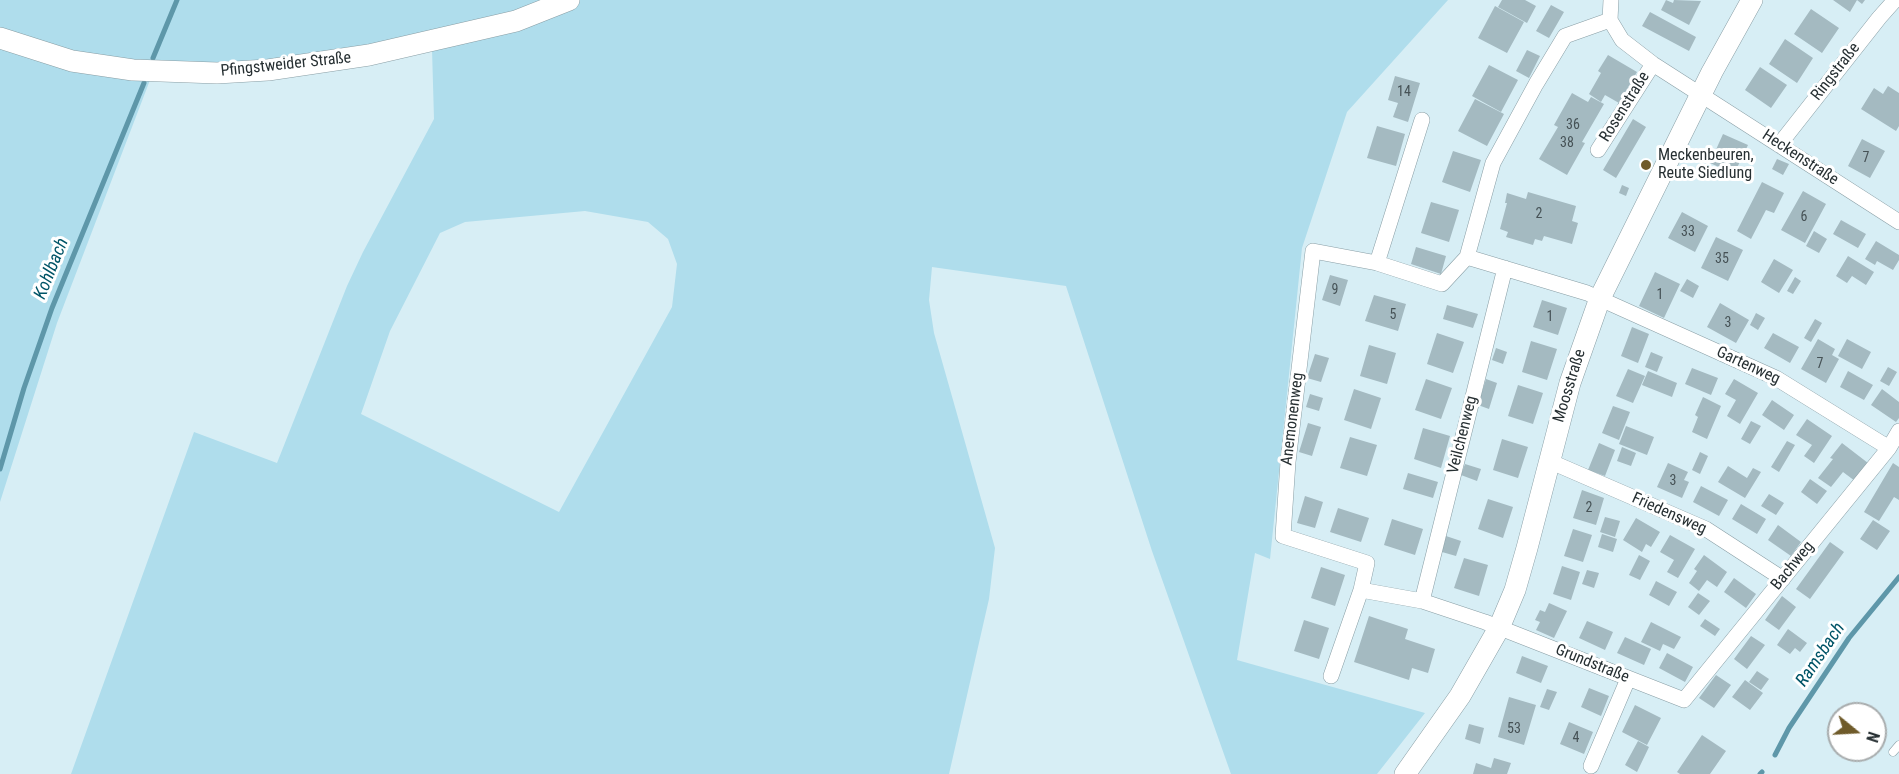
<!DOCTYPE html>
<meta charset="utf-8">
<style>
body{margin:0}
#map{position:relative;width:1899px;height:774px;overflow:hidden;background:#d7eef5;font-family:"Roboto Condensed",sans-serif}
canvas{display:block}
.north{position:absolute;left:1827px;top:702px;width:60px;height:60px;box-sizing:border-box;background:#fff;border:2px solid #a8acad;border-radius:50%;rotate:108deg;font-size:16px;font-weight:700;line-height:24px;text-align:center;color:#262f32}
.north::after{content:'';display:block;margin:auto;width:21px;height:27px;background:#6f5b2a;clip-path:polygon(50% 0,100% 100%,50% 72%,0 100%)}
</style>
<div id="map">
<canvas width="1899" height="774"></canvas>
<div class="north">N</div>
</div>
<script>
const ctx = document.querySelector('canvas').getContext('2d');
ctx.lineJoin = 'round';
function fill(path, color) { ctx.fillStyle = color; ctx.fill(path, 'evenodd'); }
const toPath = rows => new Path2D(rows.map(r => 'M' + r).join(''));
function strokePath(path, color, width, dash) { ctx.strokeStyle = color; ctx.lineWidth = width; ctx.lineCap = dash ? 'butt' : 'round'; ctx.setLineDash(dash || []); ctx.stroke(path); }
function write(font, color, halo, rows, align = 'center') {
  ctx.font = font + ' "Roboto Condensed",sans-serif'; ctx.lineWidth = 6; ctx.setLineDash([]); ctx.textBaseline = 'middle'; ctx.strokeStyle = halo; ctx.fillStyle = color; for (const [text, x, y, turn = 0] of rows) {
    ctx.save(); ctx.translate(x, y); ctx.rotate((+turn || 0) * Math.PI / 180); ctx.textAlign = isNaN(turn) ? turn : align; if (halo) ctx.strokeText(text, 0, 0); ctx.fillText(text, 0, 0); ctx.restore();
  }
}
const green = toPath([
 [0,0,1448,0,1347,112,1302,248,1270,559,1255,553,1237,660,1425,713,1377,774,1231,774,1152,551,1066,286,932,267,929,300,934,333,995,548,989,599,949,774,71,774,194,432,277,463,347,286,363,252,434,119,432,49,277,63,170,67,66,51,0,29],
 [585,211,648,222,668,239,677,264,672,307,559,512,361,414,390,331,440,233,465,222],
 [0,45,150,80,57,323,0,502]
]);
const stream = toPath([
 [153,58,177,0],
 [0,469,24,388,52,308,144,83],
 [1775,755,1789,728,1849,638,1899,577],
 [1760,774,1762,772]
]);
const building = toPath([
 [1502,0,1525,0,1536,6,1527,23,1498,7],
 [1666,0,1673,3,1674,0,1701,1,1689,25,1661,10],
 [1833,0,1865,0,1862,4,1857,0,1850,12],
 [1551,5,1564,12,1549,38,1536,31],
 [1495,6,1524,22,1507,53,1478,38],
 [1811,9,1839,28,1822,53,1794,34],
 [1650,12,1696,37,1689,51,1642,26],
 [1785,39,1813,58,1797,83,1769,64],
 [1527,50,1540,56,1529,78,1516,71],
 [1608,55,1637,72,1619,103,1605,95,1601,102,1589,94,1601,73,1598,71],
 [1489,65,1518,80,1501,112,1472,96],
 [1760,67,1787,85,1771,108,1745,90],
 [1395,76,1420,83,1408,122,1393,117,1398,103,1388,100],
 [1888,86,1899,93,1899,126,1896,131,1861,109,1874,88,1883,94],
 [1572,93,1588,102,1591,97,1604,104,1582,142,1585,143,1567,175,1539,159,1558,127,1554,125],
 [1475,99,1504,114,1487,146,1458,131],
 [1633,119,1646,127,1616,178,1603,170],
 [1377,126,1405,134,1396,166,1367,158],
 [1723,134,1748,145,1734,174,1710,163],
 [1862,139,1885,151,1870,178,1848,166],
 [1453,151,1481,160,1470,192,1442,182],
 [1777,159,1789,164,1783,175,1772,169],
 [1762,182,1784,193,1774,213,1766,210,1751,239,1737,231],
 [1622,185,1629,188,1626,196,1619,193],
 [1803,191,1826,204,1805,243,1781,230],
 [1528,192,1576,206,1572,221,1578,223,1572,244,1544,236,1542,241,1535,239,1533,245,1506,237,1508,232,1500,229,1507,203,1505,203,1507,193,1526,199],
 [1431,202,1459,210,1449,242,1421,233],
 [1682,212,1708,226,1695,252,1668,238],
 [1841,220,1866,234,1858,248,1833,234],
 [1814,231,1827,239,1819,253,1806,246],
 [1716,237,1743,250,1728,281,1701,268],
 [1876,241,1899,255,1899,260,1893,270,1877,261,1875,265,1865,259],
 [1416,247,1446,256,1441,274,1411,264],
 [1848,256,1874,272,1866,285,1852,276,1847,283,1836,276],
 [1774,259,1793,270,1779,293,1761,282],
 [1655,272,1680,284,1664,318,1639,306],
 [1330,275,1348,280,1340,306,1322,300],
 [1795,277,1801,281,1793,294,1787,291],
 [1687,279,1699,286,1693,298,1680,291],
 [1374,295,1406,304,1398,331,1365,321],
 [1542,300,1567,308,1558,335,1533,327],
 [1720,303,1749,320,1736,343,1707,327],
 [1447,305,1478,314,1473,328,1443,319],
 [1756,313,1765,318,1758,330,1750,325],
 [1815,319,1822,323,1811,342,1804,338],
 [1632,327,1649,334,1638,363,1621,356],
 [1437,333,1464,342,1453,373,1427,364],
 [1773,333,1799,347,1790,363,1764,348],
 [1818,339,1835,349,1832,355,1839,359,1826,383,1801,369],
 [1847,339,1871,352,1862,369,1838,356],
 [1531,341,1557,349,1547,380,1522,372],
 [1369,345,1396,353,1387,384,1360,376],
 [1496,348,1507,352,1503,364,1492,360],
 [1651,352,1663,357,1657,372,1645,367],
 [1315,354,1329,358,1321,382,1307,378],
 [1888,367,1897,372,1889,386,1880,381],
 [1692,368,1718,378,1711,395,1685,384],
 [1628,369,1645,376,1633,403,1616,396],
 [1648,371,1677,383,1672,397,1642,385],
 [1848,371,1873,385,1864,400,1840,387],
 [1426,379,1452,388,1441,419,1415,410],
 [1486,379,1497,383,1489,409,1478,405],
 [1734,379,1758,393,1740,424,1727,416,1736,400,1725,394],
 [1518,385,1543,393,1533,424,1508,416],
 [1354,389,1381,398,1371,429,1344,420],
 [1882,389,1899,402,1899,418,1896,422,1871,405],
 [1310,394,1323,398,1319,411,1306,407],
 [1703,397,1721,406,1707,439,1692,432,1698,417,1695,415],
 [1772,400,1794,415,1784,430,1762,415],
 [1613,406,1630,412,1619,440,1602,433],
 [1807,419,1832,436,1814,463,1804,456,1812,445,1796,435],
 [1751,421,1761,426,1750,444,1741,439],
 [1308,423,1321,427,1312,456,1299,452],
 [1626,426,1654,437,1647,455,1619,444],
 [1423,428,1450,436,1441,468,1414,459],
 [1350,437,1377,445,1367,476,1340,468],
 [1502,439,1528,447,1518,478,1493,470],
 [1787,441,1795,445,1779,472,1771,467],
 [1599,443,1615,450,1605,476,1588,470],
 [1842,443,1868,463,1855,481,1843,472,1831,487,1818,478,1833,459,1830,458],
 [1622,447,1636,453,1631,466,1617,461],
 [1700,452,1708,456,1700,474,1692,470],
 [1668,463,1688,472,1684,480,1689,482,1682,498,1657,487],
 [1893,463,1899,467,1899,500,1894,497,1879,521,1864,512],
 [1465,464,1481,469,1477,481,1461,475],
 [1728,466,1747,478,1753,468,1761,472,1745,498,1718,482],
 [1408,473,1438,482,1433,498,1403,489],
 [1810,479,1827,491,1817,504,1801,492],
 [1701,486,1728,500,1719,516,1693,502],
 [1582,490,1604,498,1596,525,1573,518],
 [1769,494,1784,503,1776,515,1761,506],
 [1305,496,1323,502,1315,528,1297,523],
 [1488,499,1513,507,1503,538,1478,529],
 [1741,504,1766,519,1757,534,1732,519],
 [1338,508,1369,518,1361,542,1330,532],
 [1605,517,1620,521,1615,537,1600,532],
 [1636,518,1660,532,1651,547,1646,544,1642,552,1623,540],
 [1392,519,1423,529,1415,555,1384,545],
 [1873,520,1890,531,1877,550,1860,539],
 [1778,525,1801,542,1791,556,1768,540],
 [1573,529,1592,535,1583,562,1564,556],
 [1602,534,1617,539,1613,552,1598,547],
 [1670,535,1695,549,1678,578,1667,572,1674,560,1660,552],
 [1446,536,1461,541,1456,556,1442,552],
 [1830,542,1844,552,1810,599,1796,589],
 [1639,555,1650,561,1640,580,1629,575],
 [1704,555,1727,572,1717,587,1707,580,1699,591,1689,583,1697,571,1694,569],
 [1464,558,1488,565,1479,596,1454,588],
 [1562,566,1580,572,1571,600,1553,594],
 [1321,567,1345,575,1335,606,1311,598],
 [1587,570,1599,573,1594,588,1582,584],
 [1734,578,1756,594,1746,608,1724,592],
 [1656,581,1677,592,1669,606,1649,595],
 [1698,593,1710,601,1699,615,1688,607],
 [1782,596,1796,607,1779,630,1765,620],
 [1549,603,1567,611,1554,638,1536,630,1540,622,1535,620,1540,610,1545,612],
 [1369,616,1408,629,1405,639,1435,649,1428,673,1412,668,1409,680,1354,662],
 [1705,619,1720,629,1715,636,1700,626],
 [1304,620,1329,628,1319,659,1294,651],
 [1587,621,1613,632,1605,650,1579,638],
 [1651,622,1681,637,1674,649,1663,644,1660,651,1641,642],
 [1788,629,1807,643,1800,652,1795,648,1790,654,1777,645],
 [1751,636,1765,645,1747,669,1734,659],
 [1625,637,1651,649,1644,665,1617,653],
 [1667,653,1693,667,1685,682,1659,668],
 [1522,656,1548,666,1541,683,1516,673],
 [1757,671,1769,679,1761,690,1749,682],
 [1716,675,1731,685,1714,708,1699,698],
 [1745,680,1763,693,1750,710,1732,697],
 [1589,688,1609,696,1601,716,1581,707],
 [1547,689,1557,692,1549,710,1540,707],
 [1509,697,1536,705,1524,745,1498,737],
 [1635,705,1661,718,1647,745,1622,732],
 [1569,722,1593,732,1584,754,1560,744],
 [1469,724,1484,728,1480,744,1465,739],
 [1702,735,1726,751,1710,774,1680,774,1677,772],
 [1638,741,1649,747,1637,772,1625,765],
 [1494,758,1511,763,1507,774,1473,774,1476,763,1491,768]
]);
const lane = toPath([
 [1893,752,1899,745]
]);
const street = toPath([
 [1611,0,1610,20,1622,40,1653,64,1899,222],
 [1610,20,1565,36,1536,84,1493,163,1467,257,1442,284,1377,263,1313,251,1288,462,1283,536,1367,563,1361,590,1422,601,1485,622,1684,700,1889,448,1899,431],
 [1779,145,1879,18,1895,0],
 [1598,150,1653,64],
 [1467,257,1587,293,1776,378,1889,448],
 [1377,263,1422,120],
 [1549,461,1706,529,1783,579],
 [1422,601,1505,268],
 [1331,676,1361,590],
 [1591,766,1628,679]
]);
const secondary = toPath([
 [0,38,72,61,133,70,217,73,268,70,369,55,516,21,569,0],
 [1405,774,1460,696,1499,628,1515,590,1527,548,1570,383,1600,298,1712,72,1752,0]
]);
const markers = [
 [1646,165,6,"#6f5b2a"]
];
const numberNames = [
 ["14",1404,92],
 ["36",1573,125],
 ["38",1567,143],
 ["7",1866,158],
 ["2",1539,214],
 ["6",1804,217],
 ["33",1688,232],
 ["35",1722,259],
 ["9",1335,290],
 ["1",1660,295],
 ["5",1393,315],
 ["1",1550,317],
 ["3",1728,323],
 ["7",1820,364],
 ["3",1673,481],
 ["2",1589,508],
 ["53",1514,729],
 ["4",1576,738]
];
const streetNames = [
 ["Pfingstweider Straße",286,65,-6],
 ["Ringstraße",1836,72,-52],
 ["Rosenstraße",1625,107,-58],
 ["Heckenstraße",1800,158,33],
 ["Gartenweg",1748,366,25],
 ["Moosstraße",1570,386,-73],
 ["Anemonenweg",1293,419,-83],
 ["Veilchenweg",1463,435,-76],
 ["Friedensweg",1669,514,24],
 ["Bachweg",1793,566,-51],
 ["Grundstraße",1592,664,22]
];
const poiNames = [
 ["Meckenbeuren,",1658,156],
 ["Reute Siedlung",1658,174]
];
const waterNames = [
 ["Kohlbach",52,269,-68],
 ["Ramsbach",1821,655,-56]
];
fill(green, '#afddec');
strokePath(stream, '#5e97a9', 5);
fill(building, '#a4bac1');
strokePath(lane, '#899ea5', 9);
strokePath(street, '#899ea5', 16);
strokePath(secondary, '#899ea5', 22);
strokePath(lane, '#fff', 8);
strokePath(street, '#fff', 15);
strokePath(secondary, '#fff', 21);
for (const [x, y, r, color] of markers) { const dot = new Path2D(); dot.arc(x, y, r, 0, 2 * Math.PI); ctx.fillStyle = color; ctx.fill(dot); strokePath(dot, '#fff', 2); }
write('14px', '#465256', null, numberNames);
write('16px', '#262f32', '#fff', streetNames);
write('16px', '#262f32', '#fff', poiNames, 'left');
write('italic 18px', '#005467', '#fff', waterNames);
</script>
